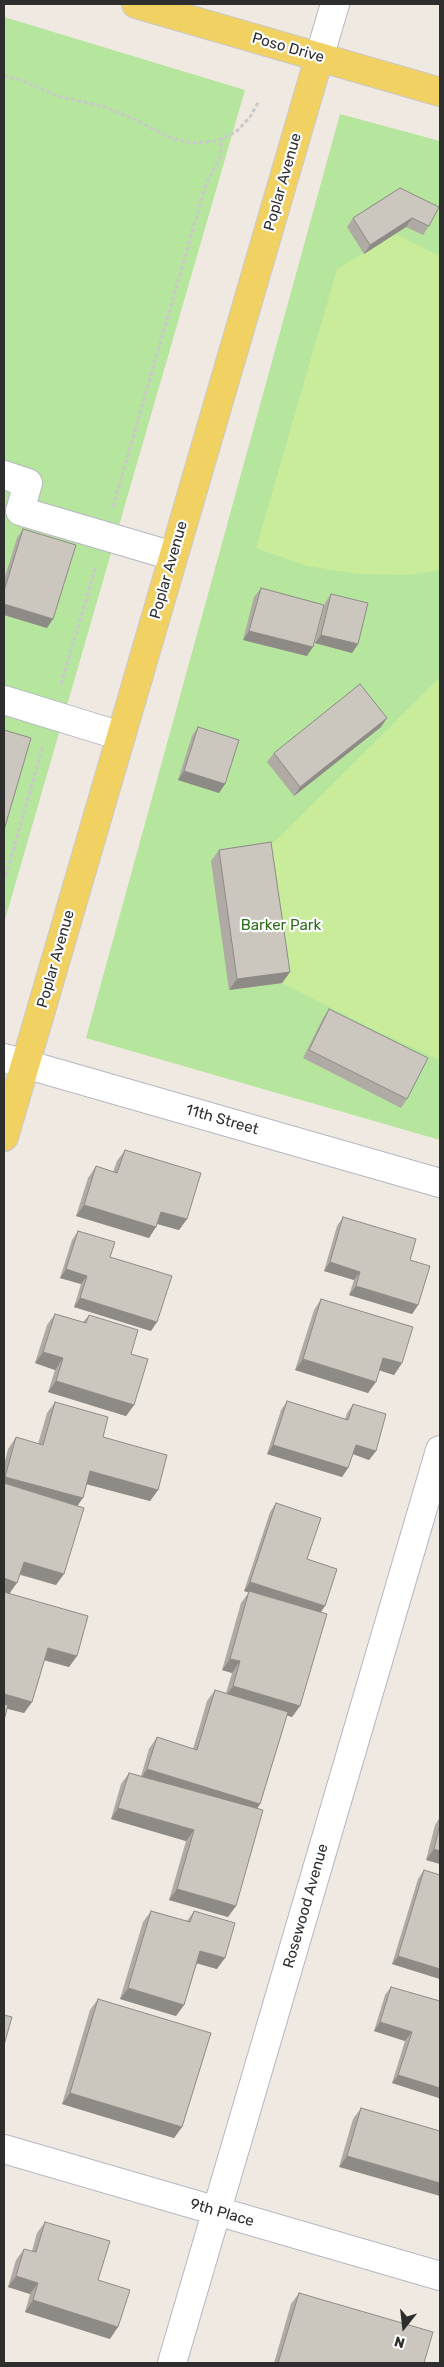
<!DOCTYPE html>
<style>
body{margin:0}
#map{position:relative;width:444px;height:2367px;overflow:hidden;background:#efe9e1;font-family:Rubik,sans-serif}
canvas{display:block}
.frame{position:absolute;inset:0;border:5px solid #2e2e2e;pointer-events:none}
.north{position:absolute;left:379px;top:2302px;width:50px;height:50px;-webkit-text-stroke:4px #fff;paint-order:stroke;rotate:196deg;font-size:14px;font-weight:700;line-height:20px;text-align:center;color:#2e2e2e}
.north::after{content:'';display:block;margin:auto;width:18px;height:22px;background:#2e2e2e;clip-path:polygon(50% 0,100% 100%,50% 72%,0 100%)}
</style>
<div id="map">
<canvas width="444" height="2367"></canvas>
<div class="frame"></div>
<div class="north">N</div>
</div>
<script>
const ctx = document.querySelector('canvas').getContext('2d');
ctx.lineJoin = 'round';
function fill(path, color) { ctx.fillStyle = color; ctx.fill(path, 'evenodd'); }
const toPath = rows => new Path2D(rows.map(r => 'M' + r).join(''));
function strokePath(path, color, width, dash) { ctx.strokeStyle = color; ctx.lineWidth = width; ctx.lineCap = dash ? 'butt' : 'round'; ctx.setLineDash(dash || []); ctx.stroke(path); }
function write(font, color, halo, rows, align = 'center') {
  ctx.font = font + ' Rubik,sans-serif'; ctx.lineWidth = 4.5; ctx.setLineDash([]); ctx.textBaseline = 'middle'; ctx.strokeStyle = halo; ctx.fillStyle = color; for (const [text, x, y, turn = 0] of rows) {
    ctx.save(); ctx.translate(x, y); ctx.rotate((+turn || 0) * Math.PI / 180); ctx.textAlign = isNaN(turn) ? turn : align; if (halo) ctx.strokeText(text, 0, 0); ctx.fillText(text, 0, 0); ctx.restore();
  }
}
const green = toPath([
 [4,17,245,90,4,923],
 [340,114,440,141,440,1140,86,1038]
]);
const pitch = toPath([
 [395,234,440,256,440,570,410,575,358,574,307,566,256,548,337,269],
 [440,677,440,1060,377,1031,282,983,263,853]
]);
const path = toPath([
 [4,76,18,79,61,97,102,106,134,119,171,138,192,143,217,141,236,132,250,117,259,101],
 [113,507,206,184,220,158,222,139],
 [61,684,96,566],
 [4,882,43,746]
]);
const minor = toPath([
 [319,58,335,4],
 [4,475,28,483,20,511,173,556],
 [4,700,121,736],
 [4,1058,440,1183],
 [4,2149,440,2276],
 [172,2363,440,1450]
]);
const major = toPath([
 [136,4,440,92],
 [4,1137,319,58]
]);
const wall = toPath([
 [400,188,429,226,423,235,406,227,364,254,347,227,353,218],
 [23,529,47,628,4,615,4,580,17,538],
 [261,588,307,656,243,640,254,597],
 [331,594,358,644,352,653,315,643,325,603],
 [198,727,225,784,219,793,178,780,192,736],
 [381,727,294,796,267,762,274,753],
 [219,850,290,972,282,983,229,990,211,861],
 [329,1009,407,1099,401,1108,303,1058,323,1018],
 [125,1150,187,1219,179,1230,157,1224,149,1238,76,1216,88,1178,96,1166,113,1172,117,1161],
 [343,1217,418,1305,412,1314,349,1295,354,1280,324,1271,337,1226],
 [78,1231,151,1331,74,1307,81,1284,60,1278,72,1240],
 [321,1299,402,1363,394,1375,379,1370,368,1393,295,1370,314,1310],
 [55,1314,83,1322,89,1315,131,1354,134,1405,126,1416,48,1392,55,1370,35,1363,47,1325],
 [287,1401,345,1419,347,1413,353,1404,376,1451,369,1460,353,1454,348,1468,342,1477,267,1454,281,1410],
 [55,1402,103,1437,158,1490,150,1501,87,1484,78,1506,56,1585,20,1575,10,1593,77,1656,69,1667,44,1660,32,1702,24,1713,7,1708,4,1720,4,1465,8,1449,16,1437,38,1444,47,1413],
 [276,1503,307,1559,321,1612,300,1706,292,1717,287,1715,260,1804,257,1809,228,1917,169,1900,186,1841,111,1819,121,1784,129,1773,141,1776,149,1749,157,1737,193,1749,207,1701,215,1690,226,1693,232,1673,222,1670,241,1603,249,1592,244,1591,270,1512],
 [440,1817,440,1864,426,1860,435,1825],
 [424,1870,440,1979,392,1964,418,1879],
 [151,1911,187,1921,194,1911,217,1969,197,1963,184,2005,176,2016,120,1999,143,1922],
 [391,1987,439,2098,392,2083,405,2041,374,2031,385,1995],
 [98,1999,182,2127,174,2138,62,2104,90,2010],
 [361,2108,440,2131,339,2167,353,2119],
 [45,2222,98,2280,110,2339,25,2312,30,2294,8,2287,16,2260,24,2249,32,2251,37,2233],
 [299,2293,424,2363,274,2363,291,2304]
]);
const shadedWall = toPath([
 [412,218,406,227,364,254,370,245],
 [4,604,53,619,47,628,4,615],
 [249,631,313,647,307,656,243,640],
 [321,635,358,644,352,653,315,643],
 [387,718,381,727,294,796,300,787],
 [184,771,225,784,219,793,178,780],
 [290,972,282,983,229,990,237,979],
 [84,1205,156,1227,149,1238,76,1216],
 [161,1212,187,1219,179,1230,154,1223],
 [330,1262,360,1272,354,1280,324,1271],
 [66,1269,87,1276,81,1284,60,1278],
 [356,1286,418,1305,412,1314,349,1295],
 [80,1298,157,1322,151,1331,74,1307],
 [43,1352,63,1358,55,1370,35,1363],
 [383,1358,402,1363,394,1375,375,1369],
 [303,1359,376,1382,368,1393,295,1370],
 [56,1381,134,1405,126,1416,48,1392],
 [273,1445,348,1468,342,1477,267,1454],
 [356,1445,376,1451,369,1460,350,1453],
 [90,1471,158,1490,150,1501,82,1483],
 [5,1477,83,1498,75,1509,4,1490,4,1479],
 [24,1562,64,1574,56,1585,16,1573],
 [4,1578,17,1583,9,1594,4,1592],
 [250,1582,325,1606,319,1615,244,1591],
 [48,1648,77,1656,69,1667,40,1659],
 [230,1659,240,1661,232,1673,222,1670],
 [233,1686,300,1706,292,1717,225,1697],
 [4,1694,32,1702,24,1713,4,1708],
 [147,1769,260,1804,252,1815,140,1780],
 [118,1808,194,1830,186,1841,111,1819],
 [434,1849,440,1851,440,1864,426,1860],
 [177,1889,236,1906,228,1917,169,1900],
 [200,1951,225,1958,217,1969,192,1962],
 [398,1956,440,1969,440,1979,392,1964],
 [128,1988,184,2005,176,2016,120,1999],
 [380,2022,412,2032,405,2041,374,2031],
 [398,2075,440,2088,440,2096,439,2098,392,2083],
 [70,2093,182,2127,174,2138,62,2104],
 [347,2156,440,2183,440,2196,339,2167],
 [16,2276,38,2283,30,2294,8,2287],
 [33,2300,118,2327,110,2339,25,2312]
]);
const building = toPath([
 [400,188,439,207,429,226,412,218,370,245,353,218,400,188],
 [23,529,76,545,53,619,4,604,4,591,23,529],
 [261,588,324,605,313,647,249,631,261,588],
 [331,594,368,603,358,644,321,635,331,594],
 [360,684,387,718,300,787,274,753,360,684],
 [198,727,239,740,225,784,184,771,198,727],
 [4,730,31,738,4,830,4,730],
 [271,842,290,972,237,979,219,850,271,842],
 [329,1009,428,1058,407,1099,309,1050,329,1009],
 [125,1150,201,1173,187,1219,161,1212,156,1227,84,1205,96,1166,117,1173,125,1150],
 [343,1217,416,1239,410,1260,430,1266,418,1305,356,1286,360,1272,330,1262,343,1217],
 [78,1231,115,1242,110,1257,172,1276,157,1322,80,1298,87,1276,66,1269,78,1231],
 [321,1299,413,1327,402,1363,383,1358,376,1382,303,1359,321,1299],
 [55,1314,86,1323,89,1315,138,1330,131,1354,148,1359,134,1405,56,1381,63,1358,43,1352,55,1314],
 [287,1401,348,1420,353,1404,386,1414,376,1451,356,1445,348,1468,273,1445,287,1401],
 [55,1402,108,1417,103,1437,167,1455,158,1490,90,1471,83,1498,5,1477,16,1437,43,1445,55,1402],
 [4,1483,84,1508,64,1574,24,1562,17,1583,4,1578,4,1483],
 [276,1503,321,1518,307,1559,337,1569,325,1606,250,1582,276,1503],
 [249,1591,327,1614,300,1706,233,1686,240,1661,230,1659,249,1591],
 [4,1592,88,1616,77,1656,48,1648,32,1702,4,1694,4,1592],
 [215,1690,288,1712,260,1804,147,1769,157,1737,197,1750,215,1690],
 [4,1704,8,1705,4,1720,4,1704],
 [129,1773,263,1810,236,1906,177,1889,194,1830,118,1808,129,1773],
 [440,1824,440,1851,434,1849,440,1824],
 [424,1870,440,1875,440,1969,398,1956,424,1870],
 [151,1911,190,1922,194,1911,235,1923,225,1958,200,1951,184,2005,128,1988,151,1911],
 [391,1987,440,2001,440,2088,398,2075,412,2032,380,2022,391,1987],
 [98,1999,211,2033,182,2127,70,2093,98,1999],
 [4,2015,12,2017,4,2045,4,2015],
 [361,2108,440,2131,440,2183,347,2156,361,2108],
 [45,2222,110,2241,98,2280,130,2290,118,2327,33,2300,38,2283,16,2276,24,2249,36,2252,45,2222],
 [299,2293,433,2332,424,2363,278,2363,299,2293]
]);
const streetNames = [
 ["Poso Drive",288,48,16],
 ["Poplar Avenue",283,182,-74],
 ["Poplar Avenue",169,570,-74],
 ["Poplar Avenue",56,959,-74],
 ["11th Street",222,1120,16],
 ["Rosewood Avenue",306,1906,-74],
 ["9th Place",222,2213,16]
];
const parkNames = [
 ["Barker Park",281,926]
];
fill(green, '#b6e59e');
fill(pitch, '#c9ec9a');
strokePath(minor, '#b4b7c1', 30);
strokePath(major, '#c9c9c9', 30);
strokePath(path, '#c9c9c9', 3, [4, 2.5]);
strokePath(minor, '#fff', 28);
strokePath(major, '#f2d163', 28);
fill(wall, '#afaba4');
fill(shadedWall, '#8e8b86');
fill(building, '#cbc7bf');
strokePath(building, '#8e8b86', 1);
write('15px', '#2e2e2e', '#fff', streetNames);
write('15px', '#2c6e1b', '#fff', parkNames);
</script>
